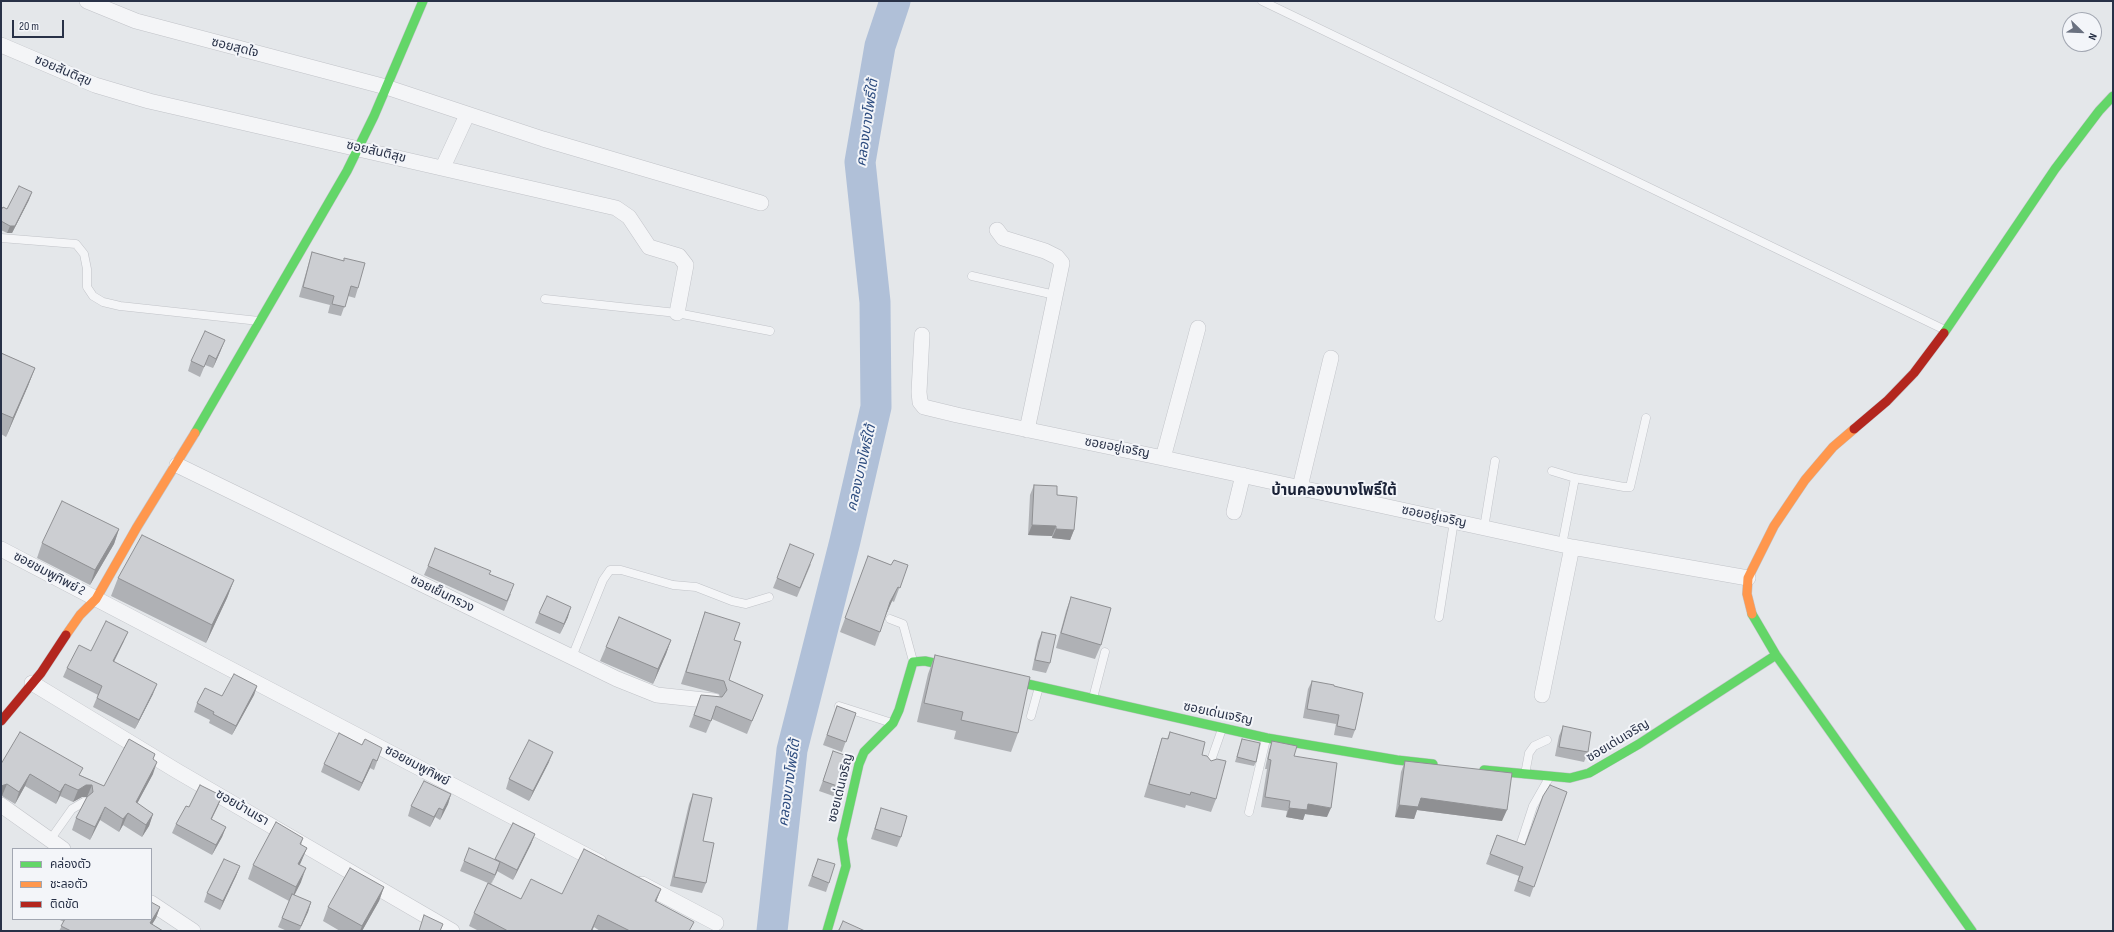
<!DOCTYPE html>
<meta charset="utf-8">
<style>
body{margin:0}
#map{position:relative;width:2114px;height:932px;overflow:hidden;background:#e4e7ea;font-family:"Sofia Sans Condensed","Noto Sans Thai",sans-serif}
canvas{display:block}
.frame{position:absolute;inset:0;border:2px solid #283147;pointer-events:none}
.legend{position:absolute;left:12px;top:848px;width:140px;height:72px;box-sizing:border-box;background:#f3f5f9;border:1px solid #a2a7b2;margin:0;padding:5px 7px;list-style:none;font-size:12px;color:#283147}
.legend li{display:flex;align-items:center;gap:8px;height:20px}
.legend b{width:20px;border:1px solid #a2a7b2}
.north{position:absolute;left:2062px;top:12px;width:40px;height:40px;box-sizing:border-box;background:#f3f5f9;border:1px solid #a2a7b2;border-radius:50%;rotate:113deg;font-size:11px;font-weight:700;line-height:16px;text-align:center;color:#283147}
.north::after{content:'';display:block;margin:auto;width:14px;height:18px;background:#6a7180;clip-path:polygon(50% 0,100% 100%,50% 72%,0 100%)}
.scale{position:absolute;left:12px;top:20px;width:52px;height:18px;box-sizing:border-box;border:2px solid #283147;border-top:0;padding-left:5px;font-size:12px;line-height:14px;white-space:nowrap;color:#283147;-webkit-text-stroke:3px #f3f5f9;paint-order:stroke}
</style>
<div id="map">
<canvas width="2114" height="932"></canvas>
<div class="frame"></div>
<ul class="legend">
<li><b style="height:5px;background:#63d668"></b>คล่องตัว</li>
<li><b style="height:5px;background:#ff974d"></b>ชะลอตัว</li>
<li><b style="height:5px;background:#b3261e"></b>ติดขัด</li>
</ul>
<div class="north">N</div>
<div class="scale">20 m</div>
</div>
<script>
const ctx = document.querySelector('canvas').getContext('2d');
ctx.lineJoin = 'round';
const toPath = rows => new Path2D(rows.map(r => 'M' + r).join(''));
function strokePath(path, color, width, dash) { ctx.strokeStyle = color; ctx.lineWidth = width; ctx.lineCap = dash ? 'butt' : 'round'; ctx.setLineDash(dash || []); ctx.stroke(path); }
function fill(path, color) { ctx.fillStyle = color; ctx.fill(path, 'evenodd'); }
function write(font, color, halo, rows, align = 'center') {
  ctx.font = font + ' "Sofia Sans Condensed","Noto Sans Thai",sans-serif'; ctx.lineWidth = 4; ctx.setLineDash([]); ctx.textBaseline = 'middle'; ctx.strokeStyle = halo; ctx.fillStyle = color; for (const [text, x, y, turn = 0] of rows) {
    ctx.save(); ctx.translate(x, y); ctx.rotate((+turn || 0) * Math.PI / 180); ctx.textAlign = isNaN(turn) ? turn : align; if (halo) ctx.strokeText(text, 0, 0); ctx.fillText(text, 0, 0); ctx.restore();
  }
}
const river = toPath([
 [772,931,792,750,845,541,876,407,875,302,860,162,880,46,895,1]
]);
const lane = toPath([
 [1262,1,1945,330],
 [1,238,76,244,84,254,87,269,87,287,93,296,103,302,120,306,259,321],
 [972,276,1055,295],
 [545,299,677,313,770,331],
 [1552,471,1575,478],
 [1484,528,1495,461],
 [1562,545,1575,478,1624,487,1630,487,1646,418],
 [1439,617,1454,521],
 [890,619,903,624,913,661],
 [572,657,603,580,610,570,621,570,673,585,696,587,732,601,746,604,769,597],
 [1093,698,1105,652],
 [839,706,892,723],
 [1031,716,1039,687],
 [1208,769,1222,729],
 [1525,774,1529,753,1534,746,1547,740],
 [1249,812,1266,739],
 [50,840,72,809,84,802],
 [1519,849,1533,806,1549,778]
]);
const street = toPath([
 [87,1,136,21,386,87,543,139,761,203],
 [1,45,95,85,149,101,616,208,629,217,649,247,679,256,686,265,677,313],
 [443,167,467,115],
 [997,230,1003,238,1045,251,1057,257,1062,263,1027,430],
 [922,335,919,392,920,402,924,407,957,415,1163,458,1572,547,1748,578],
 [1163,458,1198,328],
 [177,465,617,679,657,695,714,701],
 [1300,487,1331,358],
 [1234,512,1243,475],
 [1,549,599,862],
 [32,683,177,771,452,931],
 [1542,695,1572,547],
 [1,805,63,849],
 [642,884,716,923],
 [151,903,193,931]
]);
const fast = toPath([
 [1944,333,2055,169,2099,111,2113,96],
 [195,433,347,171,374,116,423,1],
 [1752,614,1776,655,1972,931],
 [1001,678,1267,738,1397,760,1433,764],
 [1484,770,1570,778,1589,773,1639,744,1776,655],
 [827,931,846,866,842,839,859,764,864,752,893,723,899,710,913,662,925,661,961,669]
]);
const slow = toPath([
 [1752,614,1747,594,1748,578,1774,526,1805,480,1833,447,1854,429],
 [66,635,80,615,96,599,137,527,195,433]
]);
const jam = toPath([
 [1854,429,1887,401,1914,373,1944,333],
 [1,721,41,673,66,635]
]);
const wall = toPath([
 [29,200,12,233,7,233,1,230,1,210,7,209],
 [312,252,358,288,355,298,348,296,341,316,328,313,330,305,299,297,309,262],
 [221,350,213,368,205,365,200,377,188,371,191,361],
 [1,353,35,368,28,386,6,437,1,434],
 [1034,485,1057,495,1074,530,1070,540,1052,538,1052,536,1028,535,1030,495],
 [119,529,114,544,90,585,37,558,42,543],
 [868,556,891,565,908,565,894,602,892,601,886,615,875,646,840,632],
 [811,564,797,597,773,588,777,578],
 [428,566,511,594,504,611,424,575],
 [118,578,234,580,227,598,206,643,111,596],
 [1071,597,1101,645,1095,659,1056,648,1066,611],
 [705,612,734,640,729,680,763,695,747,734,712,719,706,733,689,727,701,695,720,697,719,694,681,684],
 [539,613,568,617,560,634,535,623],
 [1042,632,1050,663,1046,673,1032,670,1038,641],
 [671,640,666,654,653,684,600,661,606,647],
 [124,641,114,662,153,694,135,729,93,707,98,695,63,677,67,668,91,651],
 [935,655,1018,733,1011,752,954,739,956,731,917,722,928,674],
 [1312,681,1334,686,1355,730,1352,738,1334,735,1336,724,1303,718,1308,689],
 [257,686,254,695,232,735,209,723,210,720,194,712,197,703],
 [837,706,856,713,842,752,823,745],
 [1563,726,1588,752,1584,762,1555,756,1559,736],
 [1170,732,1202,755,1216,799,1211,812,1186,805,1185,808,1144,797,1158,751,1162,738,1167,739],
 [1242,739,1256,762,1254,766,1235,762],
 [1272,741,1294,756,1327,817,1305,814,1303,820,1286,817,1287,811,1261,807,1267,769,1265,769,1269,750],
 [362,745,382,748,374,770,370,768,359,791,321,772,324,764],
 [155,754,153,759,153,774,137,803,153,814,149,826,142,837,123,825,119,832,100,820,90,840,72,830,76,818,87,797,82,797,73,802,60,796,56,804,25,786,15,804,2,796,1,797,1,764,80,775,104,786],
 [830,761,843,788,839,798,819,791],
 [1405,761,1502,821,1417,810,1414,819,1395,817,1401,772],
 [549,762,529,801,506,789,509,779],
 [1567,792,1530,897,1514,891,1519,876,1486,864,1497,835,1525,845],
 [451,794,448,804,440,820,435,817,430,827,408,816,411,806],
 [693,794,703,841,706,883,702,893,670,886,689,804],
 [222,796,218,806,211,819,226,827,222,837,212,855,172,833,176,824,189,807],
 [881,808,901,837,897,847,871,839],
 [513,823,535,834,531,844,513,880,497,871,491,884,521,899,562,894,656,902,690,931,600,931,594,927,592,931,479,931,469,926,474,913,488,883,460,871,464,861,495,860],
 [303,838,301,845,307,848,300,864,301,882,294,895,311,902,308,912,299,931,287,931,278,927,289,901,248,879,253,865],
 [818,859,829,883,826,892,808,886],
 [240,866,236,876,220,910,204,902,207,893],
 [384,887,379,901,362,931,340,931,323,921,328,907],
 [160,907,156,918,152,924,163,931,59,931,64,922,58,919,151,919]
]);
const shadedWall = toPath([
 [32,192,29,200,12,233,7,233,10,226],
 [225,340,221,350,213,368,216,359],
 [35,368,28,386,6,437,13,418],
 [1032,525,1056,526,1052,536,1028,535],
 [119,529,114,544,90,585,95,570],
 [1056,529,1074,530,1070,540,1052,538],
 [234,580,227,598,206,643,212,625],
 [898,587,892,601,885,617,890,602],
 [571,607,568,617,560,634,564,624],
 [128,632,124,641,109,671,113,661],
 [671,640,666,654,653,684,658,669],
 [157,684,153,694,135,729,139,720],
 [257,686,254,695,232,735,236,726],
 [553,752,549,762,529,801,533,791],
 [373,759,370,768,359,791,362,783],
 [157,762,153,774,131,815,136,802],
 [30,774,25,786,15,804,19,792],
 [7,784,2,796,1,797,1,786],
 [65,784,60,796,56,804,60,792],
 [86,785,92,785,87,797,82,797,73,802,78,790],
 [451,794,448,804,440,820,443,810],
 [222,796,218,806,207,829,211,819],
 [1421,798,1507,810,1502,821,1417,810,1414,819,1395,817,1399,805],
 [1308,804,1331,808,1327,817,1305,814,1303,820,1286,817,1289,808],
 [105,807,100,820,90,840,95,827],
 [439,808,435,817,430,827,434,817],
 [128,813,123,825,119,832,123,819],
 [153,814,149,826,142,837,146,825],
 [226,827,222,837,212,855,216,845],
 [535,834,531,844,513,880,517,870],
 [307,848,301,862,293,878,298,864],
 [500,862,497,872,491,885,495,875],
 [240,866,236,876,220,910,223,901],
 [306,868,301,882,291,902,296,887],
 [384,887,379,901,362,931,360,931,362,926],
 [661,889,656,902,655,901],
 [311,902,308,912,299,931,301,926],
 [160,907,156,918,148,931,150,923],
 [598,915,592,931,591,931]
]);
const building = toPath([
 [19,186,32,192,15,226,10,226,1,221,1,210,3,207,7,209,19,186],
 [312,252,344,261,344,258,365,263,358,288,351,286,345,307,332,304,334,296,303,287,312,252],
 [205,331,225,340,216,359,209,355,204,367,191,361,205,331],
 [1,353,35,368,13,418,1,413,1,353],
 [1034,485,1057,486,1057,495,1077,497,1074,530,1056,529,1056,526,1032,525,1034,485],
 [62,501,119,529,95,570,42,543,62,501],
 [142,535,234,580,212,625,118,578,142,535],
 [790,544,814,554,800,588,777,578,790,544],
 [435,548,491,571,489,574,514,584,507,601,428,566,435,548],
 [868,556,891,565,894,560,908,565,900,588,898,587,890,602,880,632,845,618,868,556],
 [547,596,571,607,564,624,539,613,547,596],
 [1071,597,1111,608,1101,645,1061,633,1071,597],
 [705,612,740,623,734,640,741,642,729,680,763,695,752,721,716,706,711,721,694,715,701,695,722,697,727,690,724,681,686,672,705,612],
 [619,617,671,640,658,669,606,647,619,617],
 [106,621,128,632,113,661,157,684,139,720,97,698,102,686,67,668,79,645,91,651,106,621],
 [1042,632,1056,635,1050,663,1035,660,1042,632],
 [935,655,1030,677,1018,733,961,720,963,712,924,703,935,655],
 [234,674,257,686,236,726,213,714,214,712,197,703,205,688,222,696,234,674],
 [1312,681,1334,685,1334,686,1363,693,1355,730,1337,726,1339,715,1307,709,1312,681],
 [837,706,856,713,846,742,827,735,837,706],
 [1563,726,1591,732,1588,752,1559,747,1563,726],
 [20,732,83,768,79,775,104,786,129,739,155,754,153,759,157,762,136,802,153,814,146,825,128,813,123,819,105,807,95,827,76,818,87,797,93,792,92,785,86,785,78,790,65,784,60,792,30,774,19,792,7,784,1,786,1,764,20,732],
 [1170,732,1205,742,1202,755,1207,756,1211,761,1217,759,1226,761,1216,799,1191,792,1190,795,1149,784,1162,738,1168,739,1170,732],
 [339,733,362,745,365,739,382,748,377,761,373,759,362,783,324,764,339,733],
 [1242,739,1260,743,1256,762,1237,757,1242,739],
 [529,740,553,752,533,791,509,779,529,740],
 [1272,741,1297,746,1294,756,1337,763,1331,808,1308,804,1307,810,1289,808,1290,801,1265,797,1271,760,1268,759,1272,741],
 [833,751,850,757,843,788,823,781,833,751],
 [1405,761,1512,773,1507,810,1421,798,1418,807,1399,805,1405,761],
 [424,781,451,794,443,810,439,808,434,817,411,806,424,781],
 [200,785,222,796,211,819,226,827,216,845,176,824,186,806,189,807,200,785],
 [1550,785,1567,792,1534,887,1518,881,1523,867,1490,854,1497,835,1525,845,1543,796,1550,785],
 [693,794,712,798,703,841,714,843,706,883,674,877,693,794],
 [881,808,907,816,901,837,875,829,881,808],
 [276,822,303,838,300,844,307,848,298,864,306,868,296,887,253,865,276,822],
 [513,823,535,834,517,870,495,859,513,823],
 [469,848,500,862,495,875,464,861,469,848],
 [584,849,661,889,655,901,694,922,689,931,630,931,598,915,591,931,508,931,474,913,488,883,521,899,531,879,562,894,584,849],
 [224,859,240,866,223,901,207,893,224,859],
 [818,859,835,864,829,883,812,876,818,859],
 [350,868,384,887,362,926,328,907,350,868],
 [292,894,311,902,301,926,282,918,292,894],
 [151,902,160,907,150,923,163,931,71,931,61,926,65,919,151,919,151,902],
 [424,915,443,924,440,931,419,931,424,915],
 [843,921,865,931,837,931,839,930,843,921]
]);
const streetNames = [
 ["ซอยสุดใจ",235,48,14],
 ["ซอยสันติสุข",63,71,23],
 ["ซอยสันติสุข",376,152,13],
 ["ซอยอยู่เจริญ",1117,448,11],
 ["ซอยอยู่เจริญ",1434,517,12],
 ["ซอยชมพูทิพย์ 2",49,574,28],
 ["ซอยเย็นทรวง",442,594,26],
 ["ซอยเด่นเจริญ",1218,714,12],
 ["ซอยเด่นเจริญ",1618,741,-31],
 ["ซอยชมพูทิพย์",417,766,28],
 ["ซอยเด่นเจริญ",841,788,-76],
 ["ซอยบ้านเรา",242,808,30]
];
const waterNames = [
 ["คลองบางโพธิ์ใต้",868,123,-82],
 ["คลองบางโพธิ์ใต้",862,468,-77],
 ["คลองบางโพธิ์ใต้",790,783,-82]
];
const quarterNames = [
 ["บ้านคลองบางโพธิ์ใต้",1334,491]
];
strokePath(river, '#b0c0d8', 31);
strokePath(lane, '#c1c3c8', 9);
strokePath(street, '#c1c3c8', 16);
strokePath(fast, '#c1c3c8', 10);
strokePath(slow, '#c1c3c8', 10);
strokePath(jam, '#c1c3c8', 10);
strokePath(lane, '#f4f5f7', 8);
strokePath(street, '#f4f5f7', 15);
strokePath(fast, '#63d668', 9);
strokePath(slow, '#ff974d', 9);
strokePath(jam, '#b3261e', 9);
fill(wall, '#afb1b5');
fill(shadedWall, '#8f9093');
fill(building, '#ccced2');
strokePath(building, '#8f9093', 1);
write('13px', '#283147', '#f3f5f9', streetNames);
write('italic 14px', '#2d4c7f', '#f3f5f9', waterNames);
write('bold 15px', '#1a2237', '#f3f5f9', quarterNames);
</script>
